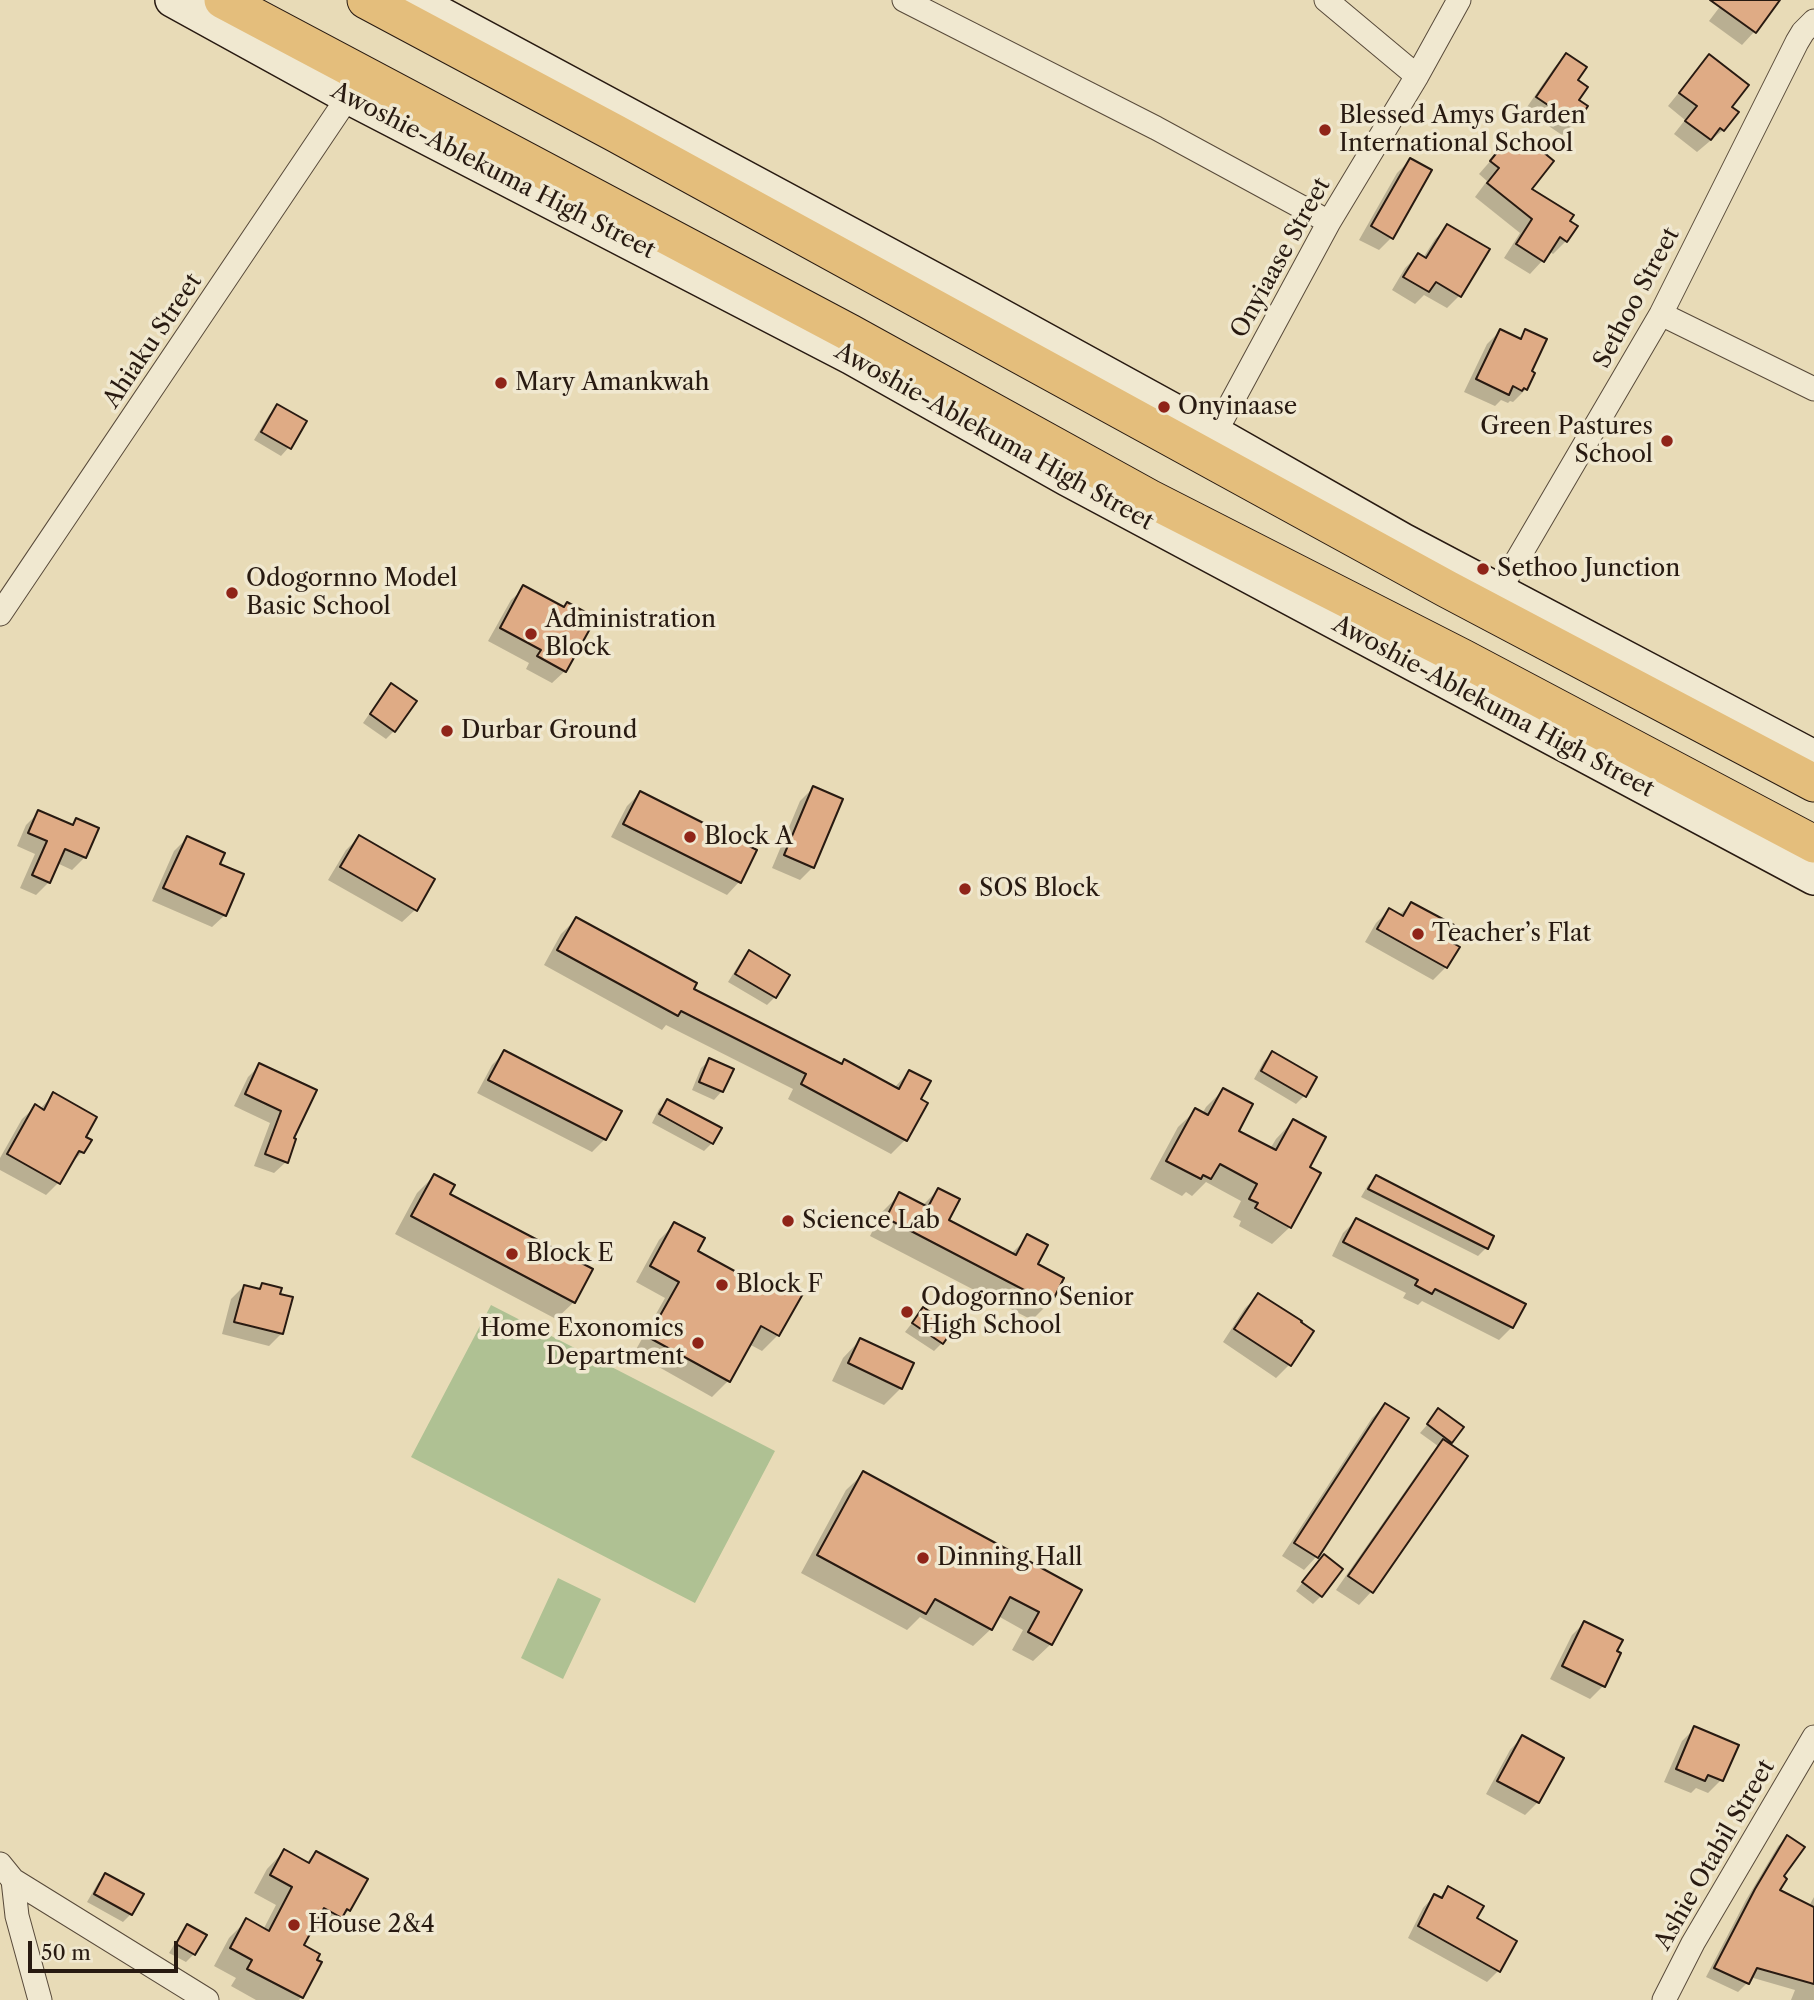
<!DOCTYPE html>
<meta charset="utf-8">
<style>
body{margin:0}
#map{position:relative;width:1814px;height:2000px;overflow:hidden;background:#e8dbb7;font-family:"Libre Caslon Text",serif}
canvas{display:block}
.scale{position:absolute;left:28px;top:1941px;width:150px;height:32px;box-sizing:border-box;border:4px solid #281a11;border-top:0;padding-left:9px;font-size:21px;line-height:24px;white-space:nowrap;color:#281a11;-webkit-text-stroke:5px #f0e8d0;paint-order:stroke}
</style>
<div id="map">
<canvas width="1814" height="2000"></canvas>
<div class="scale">50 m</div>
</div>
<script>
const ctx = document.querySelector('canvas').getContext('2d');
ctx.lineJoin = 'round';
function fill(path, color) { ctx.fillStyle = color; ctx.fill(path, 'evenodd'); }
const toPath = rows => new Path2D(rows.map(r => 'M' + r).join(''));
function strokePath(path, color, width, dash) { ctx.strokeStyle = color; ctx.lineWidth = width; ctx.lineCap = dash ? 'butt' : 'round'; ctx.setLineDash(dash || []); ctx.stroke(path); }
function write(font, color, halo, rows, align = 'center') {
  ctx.font = font + ' "Libre Caslon Text",serif'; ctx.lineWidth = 7; ctx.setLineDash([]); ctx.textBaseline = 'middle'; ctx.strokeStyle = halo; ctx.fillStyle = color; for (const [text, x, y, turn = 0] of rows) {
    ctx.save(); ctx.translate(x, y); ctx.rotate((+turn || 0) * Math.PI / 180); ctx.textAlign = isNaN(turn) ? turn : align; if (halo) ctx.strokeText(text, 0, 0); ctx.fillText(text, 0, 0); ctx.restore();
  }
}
const green = toPath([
 [491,1305,775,1451,695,1603,411,1457],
 [558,1578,601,1599,563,1679,521,1658]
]);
const shadow = toPath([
 [1725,0,1778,0,1754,32,1742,45,1709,21],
 [1566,55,1577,101,1575,123,1562,135,1525,110,1554,68],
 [1709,57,1729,107,1723,130,1697,152,1674,134,1685,120,1668,106,1697,70],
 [1507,142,1522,154,1531,145,1530,189,1568,222,1566,241,1553,254,1549,251,1542,261,1530,274,1504,258,1520,233,1475,197,1487,181,1479,174],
 [1410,160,1391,238,1379,250,1359,240,1397,173],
 [1448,226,1459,296,1447,308,1424,295,1415,304,1392,290,1405,268,1418,255,1423,258,1435,239],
 [1500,331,1518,339,1526,331,1530,372,1526,389,1513,402,1510,401,1508,403,1501,400,1495,406,1464,392,1487,344],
 [277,406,289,447,281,456,254,440,269,415],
 [524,588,563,609,565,671,552,683,526,669,529,663,488,641,511,600],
 [391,686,394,731,386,739,363,723,383,694],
 [813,788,813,867,800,880,772,868,800,801],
 [640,793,739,882,727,895,611,837,627,806],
 [39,812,70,826,76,820,85,857,72,870,57,863,49,882,36,895,20,888,35,854,17,846,26,825],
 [359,837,415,910,402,922,328,880,346,850],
 [187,838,218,865,225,915,212,927,152,901,174,851],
 [1411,904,1444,940,1446,967,1433,980,1365,942,1376,923,1389,910,1399,915],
 [576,919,691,989,841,1065,844,1062,894,1088,909,1072,918,1100,905,1140,891,1154,788,1099,793,1089,666,1025,662,1030,544,965,561,934],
 [749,953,775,997,767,1005,728,982,741,961],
 [505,1052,620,1111,605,1139,592,1152,477,1093,492,1065],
 [1273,1053,1315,1078,1304,1096,1296,1104,1254,1079,1264,1061],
 [710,1060,722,1091,714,1100,692,1090,701,1068],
 [260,1065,314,1091,292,1139,286,1162,274,1173,254,1166,270,1123,234,1106,248,1077],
 [1223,1090,1236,1131,1270,1149,1276,1139,1293,1121,1290,1227,1272,1244,1239,1226,1241,1221,1233,1217,1241,1201,1206,1182,1192,1196,1186,1192,1182,1196,1150,1179,1178,1127,1196,1110,1202,1114,1206,1107],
 [54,1094,84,1137,89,1140,82,1152,70,1165,58,1183,46,1195,0,1170,0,1158,22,1119,35,1107,40,1109],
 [667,1101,712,1143,704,1151,652,1123,659,1109],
 [434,1176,448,1194,574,1302,556,1319,395,1234,417,1193],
 [1376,1177,1492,1237,1486,1248,1478,1256,1361,1197,1368,1185],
 [938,1190,947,1221,1011,1254,1028,1237,1049,1303,1032,1320,870,1236,882,1212,900,1194,922,1206],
 [1356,1220,1512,1327,1499,1340,1422,1301,1418,1305,1403,1298,1406,1293,1332,1256,1343,1233],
 [675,1224,695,1252,768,1292,779,1281,778,1335,762,1351,749,1344,728,1381,712,1397,634,1353,665,1298,636,1282,659,1240],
 [262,1285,282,1333,269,1346,222,1334,231,1299,244,1286,257,1290],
 [1258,1295,1312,1331,1289,1365,1276,1378,1223,1342,1245,1308],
 [923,1309,942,1343,934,1351,905,1332],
 [860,1340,901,1388,884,1405,832,1381,843,1358],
 [1385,1405,1406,1418,1316,1557,1304,1570,1282,1556,1372,1418],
 [1439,1411,1451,1442,1448,1444,1466,1456,1371,1592,1359,1605,1336,1590,1431,1454,1438,1446,1420,1433],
 [864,1473,1080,1591,1051,1644,1033,1661,1012,1650,1023,1630,998,1616,991,1629,973,1646,920,1617,907,1630,801,1573,846,1490],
 [1316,1565,1321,1596,1313,1604,1296,1591],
 [1584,1623,1619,1654,1603,1686,1590,1699,1550,1679,1572,1635],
 [1695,1728,1737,1745,1721,1780,1708,1793,1696,1788,1691,1793,1664,1782,1682,1741],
 [1522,1737,1538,1802,1525,1815,1486,1794,1510,1750],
 [1787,1837,1777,1891,1809,1906,1814,1897,1814,2000,1791,2000,1795,1990,1750,1977,1747,1983,1738,1992,1706,1977,1746,1900,1778,1846],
 [284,1851,306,1863,316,1853,349,1910,324,1934,312,1927,302,1946,315,1960,320,1963,299,2000,256,2000,231,1986,236,1978,214,1966,229,1938,246,1921,263,1930,276,1905,254,1893,267,1869],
 [106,1875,131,1914,123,1922,87,1902,98,1883],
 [1449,1888,1475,1919,1498,1971,1487,1982,1408,1938,1423,1908,1434,1896,1439,1898],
 [188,1926,194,1954,186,1962,169,1953,180,1935]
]);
const building = toPath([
 [1710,0,1780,0,1756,33,1710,0],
 [1566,53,1587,67,1578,80,1588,87,1579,100,1588,106,1576,124,1536,97,1566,53],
 [1709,54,1749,85,1732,107,1739,112,1724,131,1720,128,1711,140,1685,121,1697,106,1679,93,1709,54],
 [1507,140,1523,153,1531,142,1554,161,1532,189,1574,215,1570,221,1578,226,1567,242,1560,237,1544,262,1516,244,1532,219,1487,183,1499,168,1490,161,1507,140],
 [1410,158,1432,170,1393,239,1371,226,1410,158],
 [1447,224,1490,249,1461,297,1436,282,1429,292,1403,277,1418,253,1426,258,1447,224],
 [1500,329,1521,339,1525,329,1547,339,1532,371,1535,373,1527,390,1524,388,1522,391,1513,386,1509,395,1476,379,1500,329],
 [277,404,307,421,291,449,261,432,277,404],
 [523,585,564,607,567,602,596,618,566,672,537,656,541,650,500,628,523,585],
 [391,683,417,701,395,732,370,714,391,683],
 [813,786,843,799,814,868,784,855,813,786],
 [640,791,757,850,741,883,623,824,640,791],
 [38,810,73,825,76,818,99,828,86,858,65,849,50,883,32,875,47,841,28,833,38,810],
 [359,835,435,879,417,911,340,867,359,835],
 [187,836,225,853,220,864,244,874,226,916,163,888,187,836],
 [1411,902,1454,925,1446,939,1460,947,1447,968,1377,929,1389,908,1403,916,1411,902],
 [576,917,697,983,694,989,842,1064,844,1059,899,1089,909,1070,931,1081,921,1099,928,1103,907,1141,801,1084,806,1074,681,1011,678,1016,557,950,576,917],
 [749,950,790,975,776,998,735,974,749,950],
 [504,1050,622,1111,606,1140,488,1080,504,1050],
 [1272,1051,1317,1077,1306,1097,1261,1071,1272,1051],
 [709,1058,734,1069,723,1092,699,1082,709,1058],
 [259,1063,317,1090,294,1138,296,1139,288,1163,265,1154,281,1111,245,1094,259,1063],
 [1223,1088,1253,1104,1239,1131,1276,1150,1293,1119,1326,1137,1310,1167,1321,1173,1291,1228,1255,1208,1258,1203,1249,1199,1257,1184,1220,1164,1211,1179,1203,1175,1201,1179,1166,1161,1195,1108,1208,1115,1223,1088],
 [53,1092,97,1117,86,1137,92,1140,84,1153,79,1151,60,1184,7,1154,35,1104,44,1110,53,1092],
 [667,1099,722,1128,713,1144,659,1114,667,1099],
 [434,1174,455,1185,450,1194,593,1269,575,1303,411,1216,434,1174],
 [1376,1175,1494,1236,1488,1249,1368,1189,1376,1175],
 [938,1188,960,1199,949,1220,1016,1255,1027,1234,1048,1245,1038,1264,1064,1278,1051,1304,886,1218,899,1192,928,1207,938,1188],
 [1356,1218,1526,1304,1513,1328,1435,1289,1432,1294,1415,1285,1418,1280,1343,1242,1356,1218],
 [674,1222,705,1238,698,1251,771,1291,779,1279,804,1292,779,1336,761,1326,730,1382,648,1337,679,1282,650,1266,674,1222],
 [262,1283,282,1288,280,1294,293,1297,283,1334,234,1322,244,1285,260,1289,262,1283],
 [1258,1293,1302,1321,1301,1322,1314,1331,1291,1366,1234,1329,1258,1293],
 [923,1307,954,1328,943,1344,912,1323,923,1307],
 [860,1338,914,1363,902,1389,848,1363,860,1338],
 [1385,1403,1409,1418,1318,1558,1294,1543,1385,1403],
 [1438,1408,1464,1427,1452,1443,1427,1424,1438,1408],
 [1443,1439,1468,1456,1373,1593,1348,1576,1443,1439],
 [863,1471,1082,1590,1052,1645,1028,1632,1039,1612,1010,1597,992,1630,935,1599,926,1614,817,1555,863,1471],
 [1324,1554,1343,1569,1322,1597,1302,1582,1324,1554],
 [1584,1621,1623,1640,1617,1651,1621,1653,1605,1687,1562,1666,1584,1621],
 [1694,1726,1739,1745,1723,1781,1708,1775,1705,1781,1676,1769,1694,1726],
 [1522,1735,1564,1758,1539,1803,1497,1781,1522,1735],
 [1787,1835,1805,1847,1784,1876,1787,1879,1780,1890,1814,1907,1814,1984,1757,1968,1749,1984,1714,1968,1755,1889,1787,1835],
 [284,1849,309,1863,316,1851,368,1879,350,1911,347,1909,342,1918,324,1908,304,1945,320,1954,317,1960,322,1962,303,1998,247,1969,252,1960,230,1948,246,1918,269,1931,292,1887,270,1875,284,1849],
 [105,1873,144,1894,132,1915,94,1894,105,1873],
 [1448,1886,1484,1906,1477,1918,1517,1941,1500,1972,1418,1926,1434,1894,1442,1898,1448,1886],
 [187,1924,207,1935,195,1955,176,1944,187,1924]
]);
const street = toPath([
 [904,0,1156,128,1329,222],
 [1326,0,1417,76],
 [1661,314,1814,389],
 [1215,433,1329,222,1417,76,1459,0],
 [1499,591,1661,314,1797,42,1803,32,1814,21],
 [0,614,348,97],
 [0,1864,13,1880,207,2000],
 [13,1880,17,1916,40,2000],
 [1664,2000,1693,1943,1814,1737]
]);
const secondary = toPath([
 [172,0,348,97,852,358,1067,479,1814,878],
 [415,0,971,299,1215,433,1403,540,1814,757]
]);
const primary = toPath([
 [223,0,850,333,1149,498,1463,658,1814,844],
 [366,0,615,133,1447,589,1814,783]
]);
const markers = [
 [1325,130,7,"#8f2418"],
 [501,383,7,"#8f2418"],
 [1164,407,7,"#8f2418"],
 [1667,441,7,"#8f2418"],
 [1483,569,7,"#8f2418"],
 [232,593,7,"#8f2418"],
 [531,634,7,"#8f2418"],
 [447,731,7,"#8f2418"],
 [690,837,7,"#8f2418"],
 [965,889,7,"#8f2418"],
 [1418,934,7,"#8f2418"],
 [788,1221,7,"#8f2418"],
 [512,1254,7,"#8f2418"],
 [722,1285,7,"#8f2418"],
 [907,1312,7,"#8f2418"],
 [698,1343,7,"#8f2418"],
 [923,1558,7,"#8f2418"],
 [294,1925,7,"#8f2418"]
];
const poiNames = [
 ["Blessed Amys Garden",1339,116],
 ["International School",1339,144],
 ["Mary Amankwah",515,383],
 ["Onyinaase",1178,407],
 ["Green Pastures",1653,427,"right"],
 ["School",1653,455,"right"],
 ["Sethoo Junction",1497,569],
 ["Odogornno Model",246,579],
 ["Basic School",246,607],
 ["Administration",545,620],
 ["Block",545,648],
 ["Durbar Ground",461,731],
 ["Block A",704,837],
 ["SOS Block",979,889],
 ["Teacher’s Flat",1432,934],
 ["Science Lab",802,1221],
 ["Block E",526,1254],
 ["Block F",736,1285],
 ["Odogornno Senior",921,1298],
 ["High School",921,1326],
 ["Home Exonomics",684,1329,"right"],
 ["Department",684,1357,"right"],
 ["Dinning Hall",937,1558],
 ["House 2&4",308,1925]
];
const streetNames = [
 ["Awoshie-Ablekuma High Street",493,171,27],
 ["Onyiaase Street",1281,258,-61],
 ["Sethoo Street",1637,298,-62],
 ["Ahiaku Street",153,341,-56],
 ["Awoshie-Ablekuma High Street",994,437,29],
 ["Awoshie-Ablekuma High Street",1493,707,28],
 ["Ashie Otabil Street",1715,1855,-60]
];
fill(green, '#afc193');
fill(shadow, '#0003');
fill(building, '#dfab85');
strokePath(building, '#281a11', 2);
strokePath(street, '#584a3a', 25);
strokePath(secondary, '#281a11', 36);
strokePath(primary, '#281a11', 39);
strokePath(street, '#f0e8d0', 23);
strokePath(secondary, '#f0e8d0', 33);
strokePath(primary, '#e4be7c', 37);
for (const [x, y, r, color] of markers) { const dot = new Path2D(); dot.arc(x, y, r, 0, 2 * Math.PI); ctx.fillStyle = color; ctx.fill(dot); strokePath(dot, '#f0e8d0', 2.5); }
write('24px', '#281a11', '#f0e8d0', poiNames, 'left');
write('24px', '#281a11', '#f0e8d0', streetNames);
</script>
